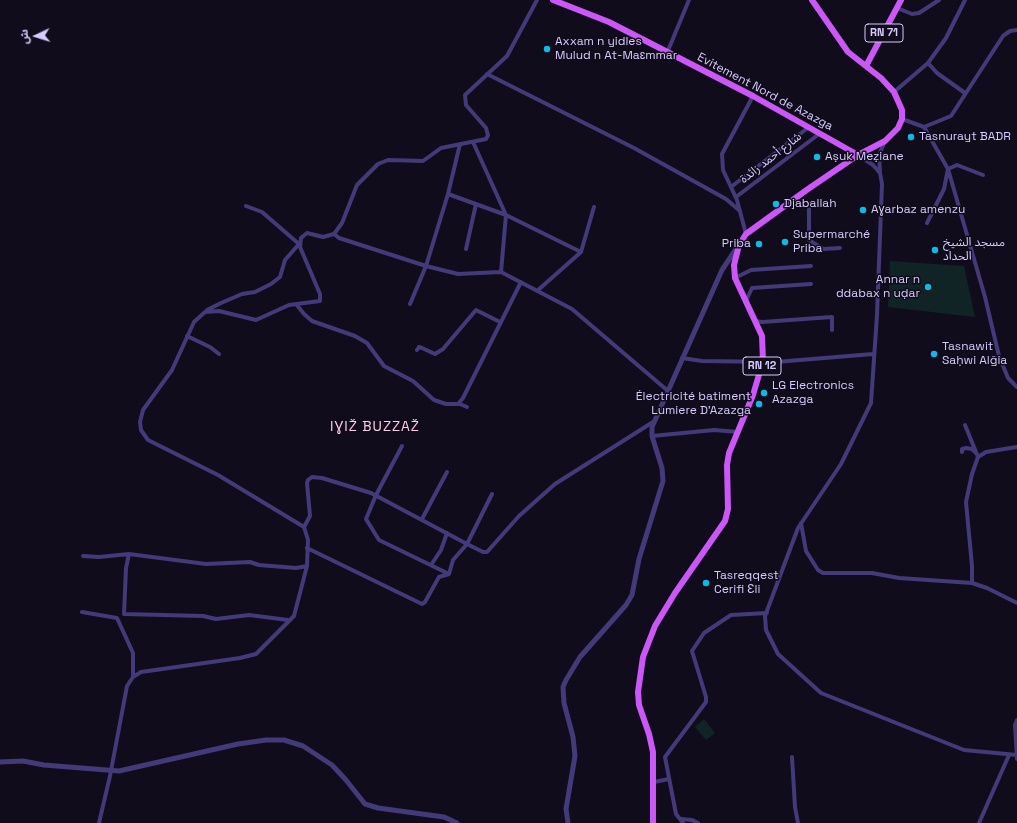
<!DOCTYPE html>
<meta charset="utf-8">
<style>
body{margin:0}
#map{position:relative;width:1017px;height:823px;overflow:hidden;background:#110c1c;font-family:"Space Grotesk","Noto Sans Arabic",sans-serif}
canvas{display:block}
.north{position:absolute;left:16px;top:16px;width:40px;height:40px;-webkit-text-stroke:3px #110c1c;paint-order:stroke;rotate:266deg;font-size:11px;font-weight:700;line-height:16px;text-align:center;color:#d6cbfc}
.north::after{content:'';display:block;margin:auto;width:14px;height:18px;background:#d6cbfc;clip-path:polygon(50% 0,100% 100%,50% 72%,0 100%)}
</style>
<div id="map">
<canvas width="1017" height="823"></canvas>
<div class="north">ش</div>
</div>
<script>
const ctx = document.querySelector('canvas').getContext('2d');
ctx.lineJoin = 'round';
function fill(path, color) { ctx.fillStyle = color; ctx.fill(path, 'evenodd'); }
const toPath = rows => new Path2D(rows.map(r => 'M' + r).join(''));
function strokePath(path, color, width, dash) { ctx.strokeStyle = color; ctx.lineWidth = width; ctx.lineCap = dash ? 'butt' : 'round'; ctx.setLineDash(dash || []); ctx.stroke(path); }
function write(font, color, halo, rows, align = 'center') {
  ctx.font = font + ' "Space Grotesk","Noto Sans Arabic",sans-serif'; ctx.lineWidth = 3; ctx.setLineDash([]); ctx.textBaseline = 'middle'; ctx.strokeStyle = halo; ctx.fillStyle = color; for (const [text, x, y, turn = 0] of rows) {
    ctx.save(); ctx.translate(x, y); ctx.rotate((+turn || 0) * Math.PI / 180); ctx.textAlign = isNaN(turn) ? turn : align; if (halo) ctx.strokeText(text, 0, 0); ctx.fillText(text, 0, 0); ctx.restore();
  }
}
const green = toPath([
 [890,261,964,266,975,317,888,307],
 [704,719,715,733,706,740,695,727]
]);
const minor = toPath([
 [897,8,912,14,919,13,939,0],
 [667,53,689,0],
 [928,63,937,73,965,93],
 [487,74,634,148,726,199,740,211],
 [894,92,928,63,946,38,965,0],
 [902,119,924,127,951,116,1003,36,1010,31,1017,30],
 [924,127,948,169,985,297,999,356,1008,378,1017,387],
 [473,142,506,215,501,272,572,309,668,391],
 [858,155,873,165,880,173,882,184,877,315,871,403,841,464,798,528,765,616,766,630,778,654,821,693,964,750,1017,755],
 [880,172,879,155,885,141],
 [731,187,809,127],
 [448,194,506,215,581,252],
 [736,197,819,134],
 [809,207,809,240,823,249,840,248],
 [927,223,944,189,948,169,957,165,983,175],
 [334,234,339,238,426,266,458,274,501,272],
 [746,234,737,200,723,170,722,154,753,96],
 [466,249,476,204],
 [735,278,751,270,811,266],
 [537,291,581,252,594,207],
 [746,301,752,288,811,284],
 [296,304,304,314,312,321,355,336,367,343,384,366,413,381,434,400,446,404,460,404,467,407],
 [410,304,426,266,448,194,460,144],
 [207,310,221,303,242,294,255,292,271,284,280,277,285,260,299,244,262,212,246,206],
 [756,321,762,322,832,317,832,330],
 [187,336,210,347,219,354],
 [417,350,419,347,422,348,435,354,443,349,476,310,500,322],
 [682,358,702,361,776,362,873,354],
 [458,404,463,398,521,282],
 [965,425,978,457],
 [652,436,714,430,738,432],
 [402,446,376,495,366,519,379,540,449,574],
 [962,452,962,449,966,448,972,449,976,453],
 [422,519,447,472],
 [801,523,806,551,818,570,823,573,872,573,899,578,972,583,987,588,1017,603],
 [304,527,310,516,307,483,308,480,312,477,322,478,371,493,467,544,492,494],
 [307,548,422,604,425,602,439,577,449,574,453,560,467,544,483,552,487,552,519,516,555,484,653,422],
 [129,554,126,568,124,614,203,616,216,619,249,615,288,620],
 [83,556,99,557,129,554,206,564,250,562,259,565,296,568,307,566],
 [431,565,441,550,447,533],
 [972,583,972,566,966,502,972,474,978,457,986,452,1017,447],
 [82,612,117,618,133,653,133,677],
 [1017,720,1015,725,1017,759],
 [792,757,795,807,798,823],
 [654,782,669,779],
 [681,819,692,820,698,823],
 [99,823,110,776,127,686,133,677,141,672,240,658,256,654,294,616,307,566,308,540,304,527,218,475,148,440,141,430,140,422,143,410,172,370,194,322,205,312,219,311,256,320,289,305,320,301,320,294,300,247,301,238,307,233,323,237,334,234,342,223,357,185,378,164,388,160,423,161,441,148,486,139,488,135,486,128,466,105,465,95,507,56,537,0],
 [683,823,676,814,665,757,706,702,706,697,692,651,704,633,731,615,767,613],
 [979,823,1009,755]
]);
const tertiary = toPath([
 [0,762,23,761,44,765,119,771,238,744,266,740,284,740,303,746,332,765,346,780,365,804,378,808,444,817,457,823],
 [568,823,566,809,575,756,573,737,564,703,563,687,566,680,580,657,626,605,632,595,639,559,663,481,662,468,652,436,652,427,722,270,738,246]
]);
const primary = toPath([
 [553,0,609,22,753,96,858,155],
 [866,66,901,0],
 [653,823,653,752,649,734,639,705,638,692,643,657,655,626,675,593,725,521,728,509,727,465,729,453,753,395,763,361,762,336,735,278,734,265,739,245,746,234,808,189,858,155,885,141,898,128,902,119,902,110,894,92,881,78,848,52,812,0]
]);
const markers = [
 [547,49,4,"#0dbae6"],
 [911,137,4,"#0dbae6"],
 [817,157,4,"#0dbae6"],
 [776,204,4,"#0dbae6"],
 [863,210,4,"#0dbae6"],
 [785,242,4,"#0dbae6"],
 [759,244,4,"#0dbae6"],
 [935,250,4,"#0dbae6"],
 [928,287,4,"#0dbae6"],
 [934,354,4,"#0dbae6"],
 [764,393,4,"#0dbae6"],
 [759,404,4,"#0dbae6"],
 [706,583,4,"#0dbae6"]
];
const shields = [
 [884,33,38],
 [762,366,38]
];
const shieldNames = [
 ["RN 71",884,33],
 ["RN 12",762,366]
];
const poiNames = [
 ["Axxam n yidles",555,42],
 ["Mulud n At-Maɛmmar",555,56],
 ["Tasnurayt BADR",919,137],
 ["Aṣuk Meẓiane",825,157],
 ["Djaballah",784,204],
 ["Aɣarbaz amenzu",871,210],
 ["Supermarché",793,235],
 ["Priba",793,249],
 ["مسجد الشيخ",943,243],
 ["الحداد",943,257],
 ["Priba",751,244,"right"],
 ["Annar n",920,280,"right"],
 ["ddabax n uḍar",920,294,"right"],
 ["Tasnawit",942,347],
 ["Saḥwi Alǧia",942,361],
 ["LG Electronics",772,386],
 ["Azazga",772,400],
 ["Électricité batiment",751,397,"right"],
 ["Lumiere D'Azazga",751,411,"right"],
 ["Tasreqqest",714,576],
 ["Cerifi Ɛli",714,590]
];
const streetNames = [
 ["Evitement Nord de Azazga",765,92,28],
 ["شارع أحمد زائدة",771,158,-38]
];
const quarterNames = [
 ["IƔIŽ BUZZAŽ",375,427]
];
fill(green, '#102426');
strokePath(minor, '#433a79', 4);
strokePath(tertiary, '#433a79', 5);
strokePath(primary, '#cb58f6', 6);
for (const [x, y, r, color] of markers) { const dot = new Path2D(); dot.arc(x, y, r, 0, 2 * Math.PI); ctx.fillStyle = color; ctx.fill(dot); strokePath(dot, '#110c1c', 1.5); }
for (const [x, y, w] of shields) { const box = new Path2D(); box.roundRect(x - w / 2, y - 9, w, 18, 3); ctx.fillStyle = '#110c1c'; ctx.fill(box); strokePath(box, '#d6cbfc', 1); }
write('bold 11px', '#d6cbfc', null, shieldNames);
write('12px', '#d6cbfc', '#110c1c', poiNames, 'left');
write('12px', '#d6cbfc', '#110c1c', streetNames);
ctx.letterSpacing = '1px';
write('14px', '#fccde6', '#110c1c', quarterNames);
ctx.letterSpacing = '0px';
</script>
